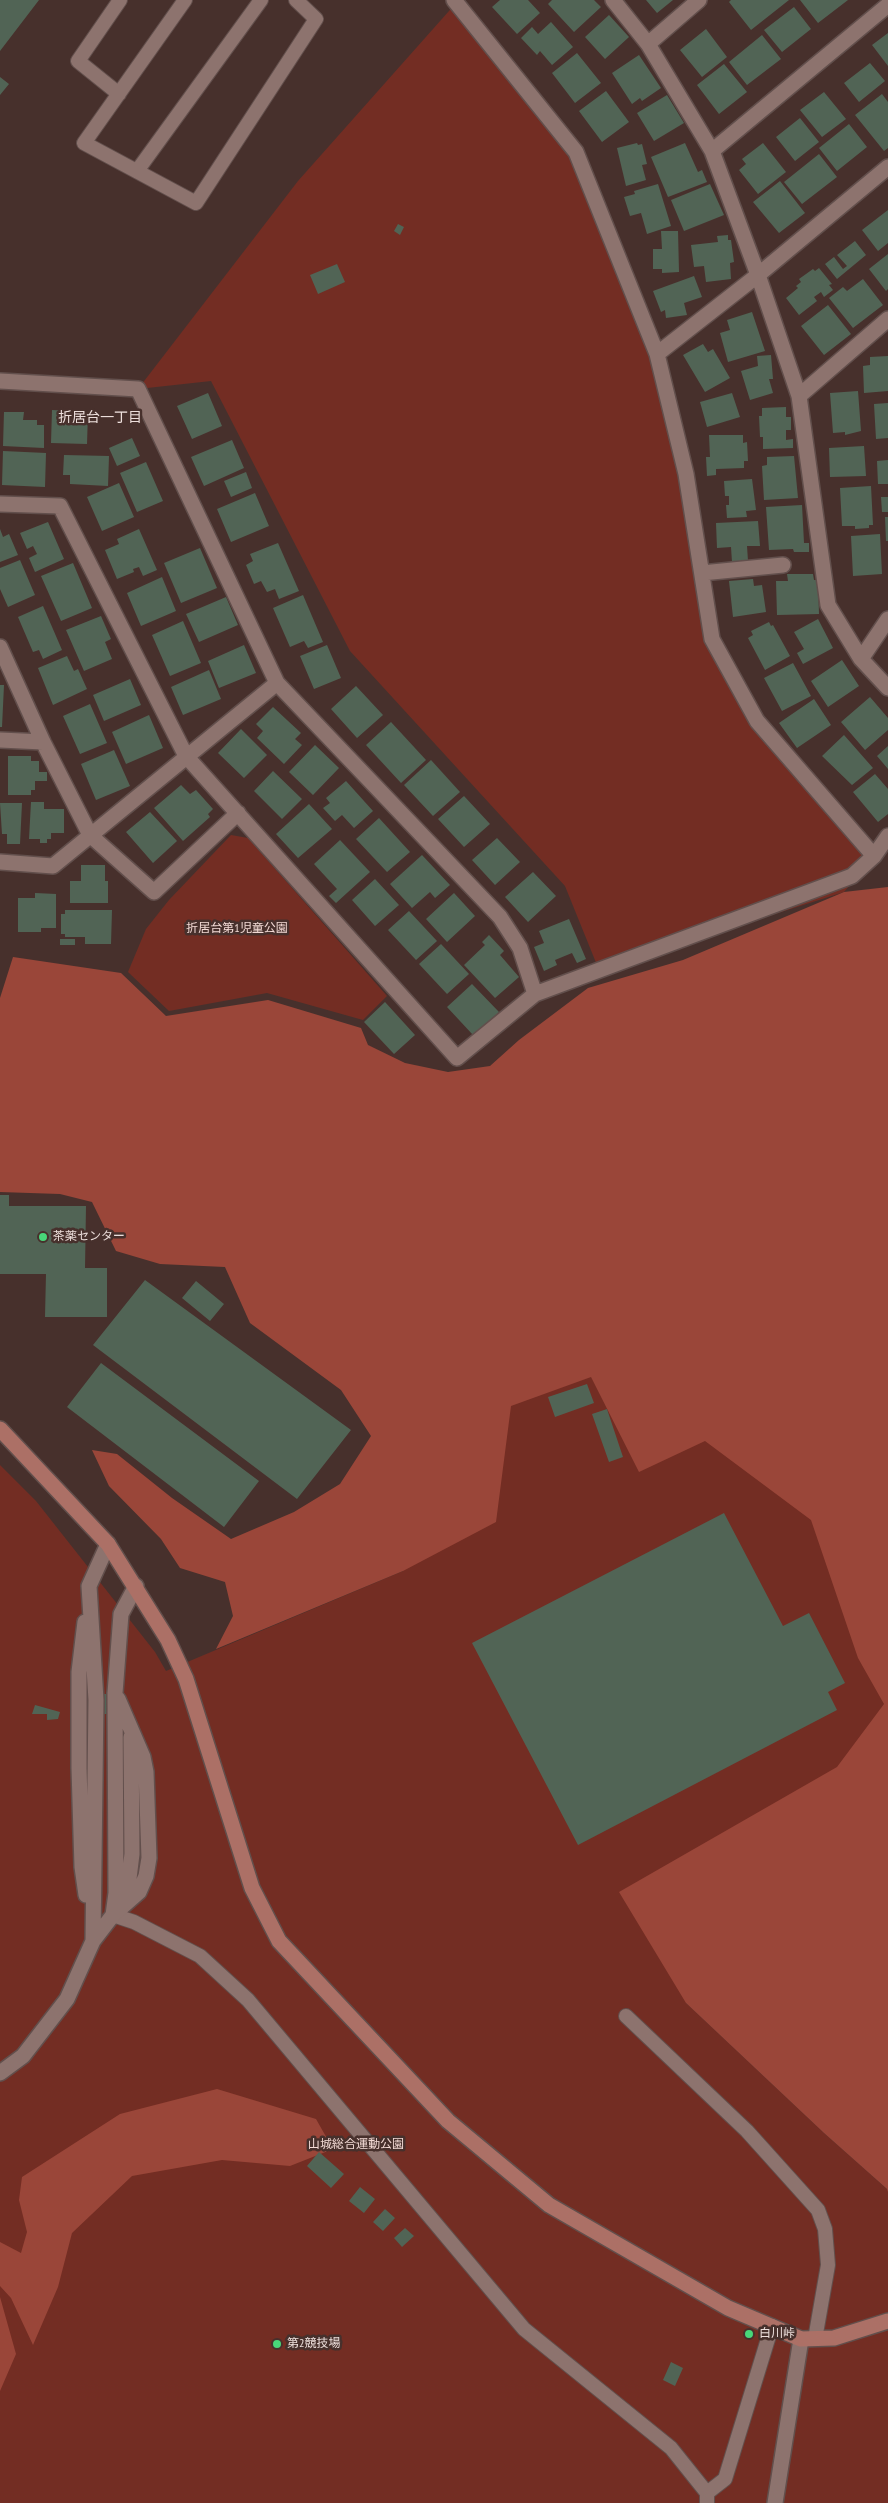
<!DOCTYPE html>
<meta charset="utf-8">
<style>
body{margin:0}
canvas{display:block;background:#47302c}
</style>
<canvas width="888" height="2503"></canvas>
<script>
const ctx = document.querySelector('canvas').getContext('2d');
ctx.lineJoin = 'round';
function fill(path, color) { ctx.fillStyle = color; ctx.fill(path, 'evenodd'); }
const toPath = rows => new Path2D(rows.map(r => 'M' + r).join(''));
function strokePath(path, color, width, dash) { ctx.strokeStyle = color; ctx.lineWidth = width; ctx.lineCap = dash ? 'butt' : 'round'; ctx.setLineDash(dash || []); ctx.stroke(path); }
function write(font, color, halo, rows, align = 'center') {
  ctx.font = font + ' "PT Sans Narrow","Noto Sans JP",sans-serif'; ctx.lineWidth = 5; ctx.setLineDash([]); ctx.textBaseline = 'middle'; ctx.strokeStyle = halo; ctx.fillStyle = color; for (const [text, x, y, turn = 0] of rows) {
    ctx.save(); ctx.translate(x, y); ctx.rotate((+turn || 0) * Math.PI / 180); ctx.textAlign = isNaN(turn) ? turn : align; if (halo) ctx.strokeText(text, 0, 0); ctx.fillText(text, 0, 0); ctx.restore();
  }
}
const green = toPath([
 [457,2,576,152,657,354,712,639,757,721,874,856,844,892,599,970,565,886,350,651,211,381,138,389,298,181],
 [231,835,248,838,387,996,363,1020,267,993,169,1011,128,972,146,929,169,900],
 [888,1282,888,1738,686,2003,824,2133,888,2190,888,2503,0,2503,0,1465,36,1501,155,1652,166,1671,403,1571,407,1328]
]);
const forest = toPath([
 [888,887,888,2192,887,2189,824,2133,686,2003,619,1892,837,1767,884,1704,858,1658,811,1520,705,1441,639,1472,591,1377,511,1406,496,1522,403,1571,216,1649,233,1616,225,1582,180,1568,161,1539,109,1486,92,1450,117,1454,172,1498,231,1539,294,1512,340,1484,371,1436,341,1390,250,1323,225,1267,160,1264,116,1251,92,1202,60,1194,0,1192,0,998,13,957,121,973,166,1016,268,1000,361,1028,368,1045,405,1063,448,1072,490,1066,519,1040,588,988,683,960,844,892],
 [217,2089,316,2119,333,2149,290,2166,222,2160,132,2176,72,2233,58,2287,33,2345,11,2298,0,2286,0,2242,21,2253,27,2232,19,2200,22,2177,120,2114],
 [0,2297,16,2354,0,2391]
]);
const building = toPath([
 [0,0,39,0,0,51],
 [500,0,528,0,540,13,517,34,492,7],
 [552,0,594,0,601,7,574,32,548,4],
 [646,0,673,0,657,13],
 [731,0,789,0,751,30,729,2],
 [800,0,848,0,818,23],
 [794,7,811,29,782,52,764,30],
 [609,15,629,37,605,59,585,37],
 [551,22,573,47,552,65,540,51,537,55,521,38,532,27,538,34],
 [706,29,727,57,702,77,680,50],
 [888,33,888,66,872,45],
 [762,35,781,59,747,85,729,62],
 [577,53,601,83,575,103,552,73],
 [639,55,661,88,642,101,640,98,632,104,612,73],
 [870,63,885,81,859,102,844,83],
 [724,64,747,92,719,114,697,85],
 [0,77,9,84,0,95],
 [606,91,629,122,602,142,579,111],
 [824,92,846,119,822,137,800,110],
 [882,94,888,102,888,148,884,151,855,115],
 [667,95,684,123,654,141,637,113],
 [800,118,819,142,795,161,776,137],
 [849,124,867,147,837,171,819,148],
 [637,143,638,145,642,144,647,164,642,165,646,180,626,186,617,148],
 [685,143,698,172,702,170,707,182,668,197,651,157],
 [763,143,786,172,758,194,739,170,746,164,742,159],
 [819,154,837,177,802,204,784,182],
 [780,181,805,213,779,233,753,202],
 [658,184,671,226,647,234,641,213,630,216,624,197,635,194,634,191],
 [710,184,724,215,684,231,671,200],
 [888,210,888,243,878,251,862,230],
 [398,224,404,227,400,235,394,231],
 [661,231,678,231,679,272,662,273,662,269,653,269,653,249,662,249],
 [728,235,728,240,731,240,734,262,730,263,731,279,706,282,704,266,694,267,691,245,718,242,717,236],
 [855,241,866,255,837,279,825,264,834,257,843,269,847,266,837,255],
 [888,254,888,289,886,291,869,269],
 [337,264,345,282,318,294,310,275],
 [819,268,832,284,829,285,833,290,824,297,821,292,814,297,817,301,799,315,786,298,798,288,796,286,801,282,799,279,813,269,815,271],
 [694,276,702,297,684,303,687,315,666,318,665,310,661,312,653,291],
 [863,279,883,305,853,328,829,298,843,287,847,291],
 [828,305,851,334,824,355,801,326],
 [752,312,765,351,728,362,720,333,730,330,727,320],
 [703,344,708,352,713,349,730,378,705,392,683,355],
 [771,355,773,379,769,379,773,393,750,400,741,371,758,366,757,356],
 [888,356,888,391,864,393,863,366,870,365,870,357],
 [858,391,861,431,845,435,845,432,833,433,830,393],
 [208,393,222,426,192,439,177,406],
 [732,393,740,417,707,427,700,402],
 [888,403,888,438,876,439,874,404],
 [786,407,786,417,791,417,791,430,786,430,786,440,793,439,793,448,763,449,763,437,760,437,759,416,762,416,762,408],
 [52,410,88,412,87,444,51,443],
 [4,412,24,412,23,420,37,420,37,425,44,425,44,448,3,446],
 [709,435,743,435,743,443,747,442,748,461,744,461,744,468,716,469,716,475,707,476,706,457,710,457],
 [132,438,140,456,117,466,109,448],
 [232,440,244,468,204,486,191,457],
 [864,446,866,476,830,477,829,448],
 [3,451,46,453,45,487,2,485],
 [64,455,109,456,108,486,70,484,70,475,63,475],
 [794,456,798,498,764,500,762,466,767,465,767,457],
 [888,460,888,484,878,484,877,461],
 [146,462,163,501,137,512,120,473],
 [246,472,252,488,231,497,224,481],
 [752,479,756,510,746,511,747,517,727,518,726,505,729,505,729,496,725,496,724,481],
 [119,483,134,517,102,531,87,497],
 [871,486,873,525,869,525,869,528,855,529,855,526,842,526,840,488],
 [255,493,269,526,231,542,217,509],
 [881,497,888,497,888,512,882,512],
 [802,505,804,543,809,543,809,552,794,552,793,549,769,550,766,507],
 [885,517,888,517,888,541,886,541],
 [758,521,760,546,747,546,748,561,732,562,731,547,717,548,716,523],
 [48,522,64,559,35,572,29,558,37,554,33,546,27,549,20,533],
 [0,529,3,537,9,534,18,555,0,562],
 [139,529,157,570,143,576,139,567,133,569,134,572,117,579,105,550,119,544,117,539],
 [880,534,882,574,853,576,851,536],
 [278,543,299,591,279,599,275,589,267,592,261,581,254,584,246,565,253,561,250,554],
 [200,548,217,588,181,603,164,563],
 [20,560,35,595,8,607,0,589,0,568],
 [73,563,92,608,61,621,41,576],
 [787,574,813,574,814,580,818,580,819,614,777,615,776,581,788,581],
 [162,577,176,611,141,626,127,593],
 [753,579,754,586,762,585,766,612,733,617,729,581],
 [303,595,323,642,308,648,304,641,290,647,273,608],
 [226,597,238,625,199,642,186,614],
 [43,606,62,650,43,659,39,650,33,652,18,617],
 [101,616,111,639,105,642,112,659,84,671,66,630],
 [818,619,833,648,803,664,797,653,804,649,794,632],
 [183,621,201,663,170,676,152,635],
 [769,622,771,626,773,625,790,656,765,670,748,638,753,635,751,631],
 [244,645,256,673,219,688,208,661],
 [327,645,341,678,314,689,300,656],
 [67,656,74,671,78,669,87,689,53,705,38,668],
 [842,660,859,686,828,707,811,681],
 [793,663,811,696,782,711,764,678],
 [209,670,221,699,183,715,171,687],
 [130,679,141,705,104,721,93,695],
 [0,685,4,685,2,727,0,727],
 [356,686,383,715,357,738,331,709],
 [870,697,888,718,888,730,865,750,841,722],
 [814,699,831,725,797,748,779,723],
 [90,704,107,743,80,754,63,716],
 [273,707,301,733,295,739,302,745,284,764,257,738,263,731,256,724],
 [149,715,163,748,126,764,112,732],
 [391,722,426,760,401,783,366,745],
 [241,729,267,755,244,778,218,753],
 [844,735,873,768,852,785,822,756],
 [315,745,339,768,313,795,289,772],
 [888,746,888,769,877,756],
 [114,750,130,786,96,800,81,764],
 [8,756,31,756,31,761,39,761,39,772,47,772,47,781,35,781,35,790,31,790,31,795,8,795],
 [431,760,460,792,433,816,404,785],
 [273,771,302,799,282,819,254,791],
 [875,774,888,789,888,814,878,822,853,792],
 [346,781,373,811,354,828,342,815,335,821,323,808,330,803,326,798],
 [181,785,190,794,196,790,213,809,208,814,210,817,183,841,154,808],
 [464,796,490,824,464,847,438,819],
 [31,802,44,802,44,809,64,809,64,833,51,833,51,839,47,839,47,843,40,843,40,839,29,839],
 [0,803,22,803,20,844,7,844,7,834,2,834],
 [309,804,332,829,298,858,276,834],
 [150,812,177,841,153,863,126,832],
 [379,818,410,852,387,872,356,839],
 [497,838,520,862,495,885,472,860],
 [340,840,370,872,336,903,329,896,337,889,314,864],
 [422,855,450,885,435,898,430,892,412,908,390,884],
 [81,865,105,865,105,881,108,881,108,903,70,903,70,881,81,881],
 [533,872,556,896,528,922,505,897],
 [375,879,399,905,375,926,352,900],
 [35,893,56,894,56,928,41,928,41,932,18,932,18,898,35,898],
 [454,893,475,916,447,942,426,919],
 [65,910,112,910,111,944,85,944,85,937,65,937,65,934,61,934,61,914,65,914],
 [409,911,437,941,416,960,388,930],
 [569,919,586,959,577,963,572,953,555,960,557,965,544,971,534,947,544,943,539,931],
 [489,935,504,951,500,955,519,977,495,998,464,965,485,945,482,942],
 [60,939,75,939,75,945,60,945],
 [441,944,469,974,447,994,419,964],
 [472,984,499,1012,473,1035,447,1007],
 [385,1002,415,1035,394,1054,364,1022],
 [0,1195,9,1195,9,1206,86,1206,85,1268,107,1268,107,1317,45,1317,46,1274,0,1274],
 [145,1280,351,1430,297,1499,93,1345],
 [196,1281,224,1304,210,1321,182,1298],
 [101,1363,259,1481,224,1527,67,1407],
 [587,1384,594,1403,555,1417,548,1397],
 [607,1409,623,1457,609,1462,592,1414],
 [724,1513,783,1626,809,1613,845,1683,828,1692,837,1710,578,1845,472,1643],
 [80,1694,112,1694,113,1714,81,1714],
 [35,1705,60,1712,58,1719,47,1720,47,1714,32,1714],
 [319,2152,344,2174,331,2188,307,2166],
 [360,2187,375,2199,364,2213,349,2201],
 [385,2209,395,2218,383,2231,373,2222],
 [405,2228,414,2236,402,2247,394,2238],
 [671,2362,683,2368,675,2386,663,2380]
]);
const lane = toPath([
 [185,0,84,143,196,203,316,19,296,0],
 [119,94,78,61,120,0],
 [137,171,261,0],
 [113,1915,134,1922,200,1956,248,2000,524,2329,671,2448,707,2493,707,2503],
 [626,2016,747,2131,818,2210,825,2229,828,2265,815,2339],
 [707,2493,725,2479,772,2326]
]);
const street = toPath([
 [454,0,576,152,657,354,686,474,712,639,757,721,874,856],
 [613,0,648,44,712,151,758,275,799,396,828,605,861,659,888,688],
 [648,44,699,0],
 [712,151,888,5],
 [657,354,758,275,888,167],
 [0,381,138,389,277,683,500,917,520,948,535,994],
 [799,396,888,319],
 [0,504,60,506,186,756,457,1058,535,994,852,876,874,856,888,836],
 [702,573,783,565],
 [0,647,43,742,90,835,154,892,238,813],
 [861,659,888,619],
 [0,740,43,742],
 [0,862,53,866,277,683],
 [85,1622,79,1672,79,1768,82,1867,86,1895],
 [126,1903,132,1854,131,1737],
 [113,1915,139,1892,146,1876,149,1858,146,1772,143,1757,118,1699],
 [93,1941,96,1700,89,1586,108,1544],
 [0,2073,23,2056,67,1999,93,1941,113,1915,116,1893,115,1693,121,1614,136,1586],
 [775,2503,801,2339]
]);
const secondary = toPath([
 [0,1429,108,1544,168,1640,186,1679,252,1888,279,1941,448,2121,549,2205,728,2308,801,2339,834,2338,888,2321]
]);
const markers = [
 [43,1237,5,"#48d779"],
 [749,2334,5,"#48d779"],
 [277,2344,5,"#48d779"]
];
const parkNames = [
 ["折居台第1児童公園",237,929],
 ["山城総合運動公園",356,2145]
];
const poiNames = [
 ["茶薬センター",53,1237],
 ["白川峠",759,2334],
 ["第2競技場",287,2344]
];
const neighbourhoodNames = [
 ["折居台一丁目",100,418]
];
fill(green, '#732d23');
fill(forest, '#9a4639');
fill(building, '#516455');
strokePath(lane, '#624f4c', 16);
strokePath(street, '#624f4c', 18);
strokePath(secondary, '#624f4c', 18);
strokePath(lane, '#8d736e', 14);
strokePath(street, '#8d736e', 15);
strokePath(secondary, '#ac7066', 15);
for (const [x, y, r, color] of markers) { const dot = new Path2D(); dot.arc(x, y, r, 0, 2 * Math.PI); ctx.fillStyle = color; ctx.fill(dot); strokePath(dot, '#47302c', 2); }
write('12px', '#f3dad5', '#47302c', parkNames);
write('12px', '#ecdedb', '#47302c', poiNames, 'left');
write('14px', '#ecdedb', '#47302c', neighbourhoodNames);
</script>
